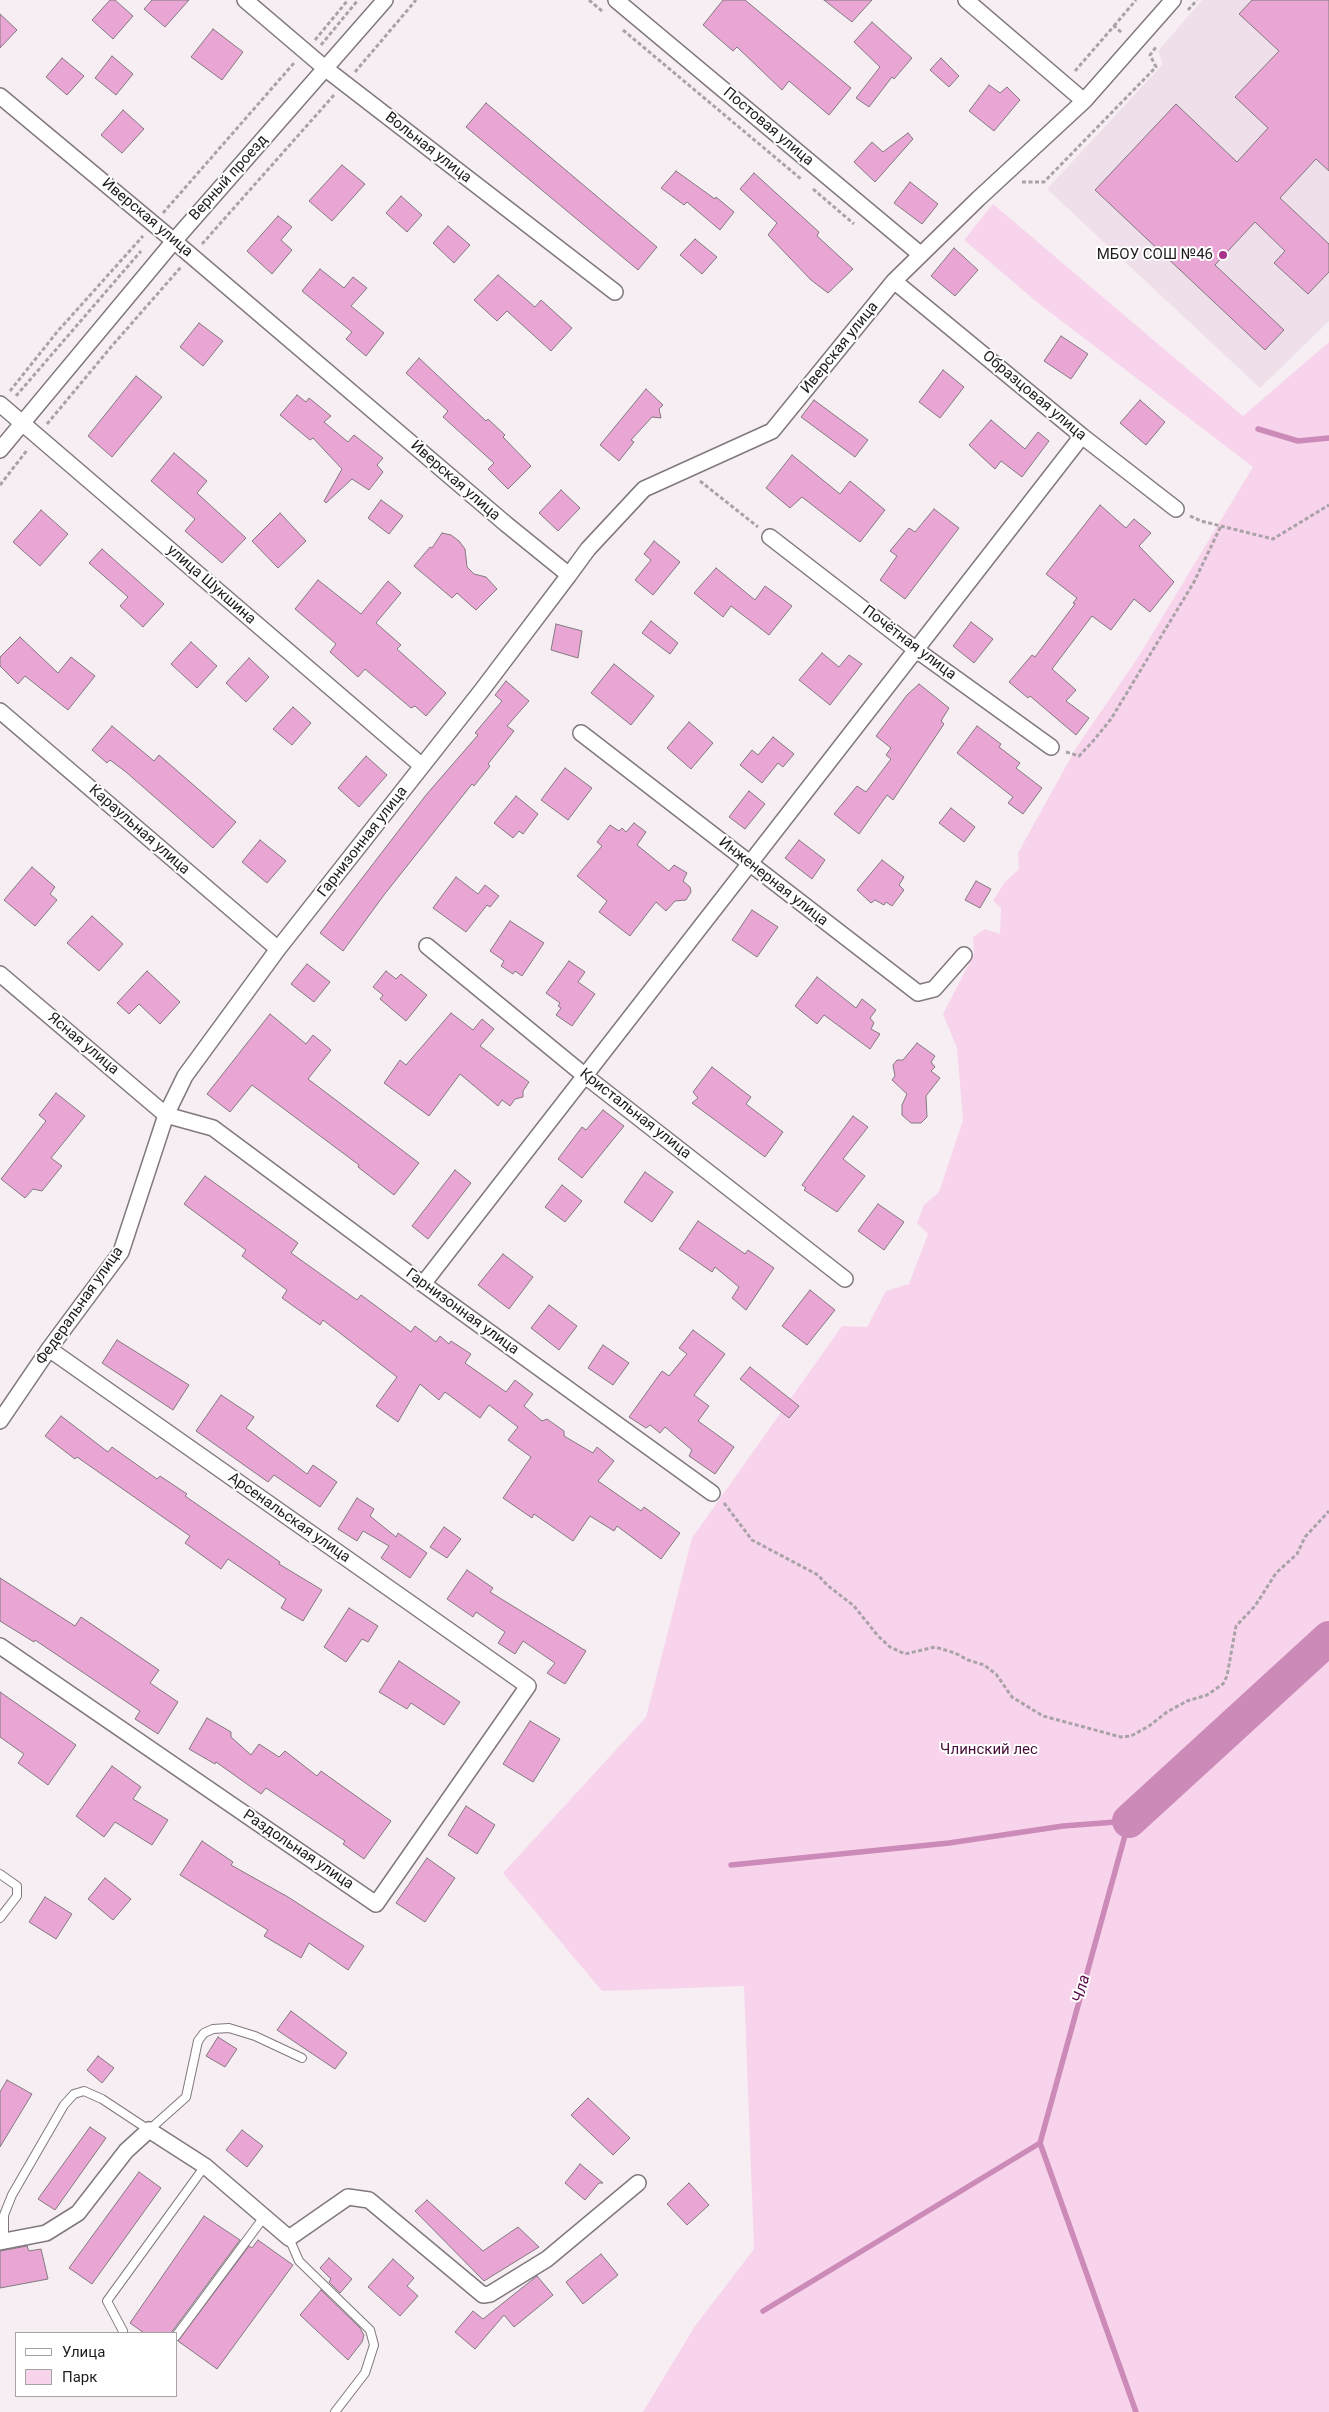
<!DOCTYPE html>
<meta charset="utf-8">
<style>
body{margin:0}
#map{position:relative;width:1329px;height:2412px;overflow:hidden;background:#f7eef3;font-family:Roboto,sans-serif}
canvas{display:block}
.legend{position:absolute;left:15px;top:2332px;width:162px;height:65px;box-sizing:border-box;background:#fff;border:1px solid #a5a4a5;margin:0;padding:6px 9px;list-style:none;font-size:15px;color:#1f1b1e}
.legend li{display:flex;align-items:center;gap:10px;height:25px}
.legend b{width:25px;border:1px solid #a5a4a5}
</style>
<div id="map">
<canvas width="1329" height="2412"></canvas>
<ul class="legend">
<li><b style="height:6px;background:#fff"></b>Улица</li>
<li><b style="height:14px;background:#f8d4ec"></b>Парк</li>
</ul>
</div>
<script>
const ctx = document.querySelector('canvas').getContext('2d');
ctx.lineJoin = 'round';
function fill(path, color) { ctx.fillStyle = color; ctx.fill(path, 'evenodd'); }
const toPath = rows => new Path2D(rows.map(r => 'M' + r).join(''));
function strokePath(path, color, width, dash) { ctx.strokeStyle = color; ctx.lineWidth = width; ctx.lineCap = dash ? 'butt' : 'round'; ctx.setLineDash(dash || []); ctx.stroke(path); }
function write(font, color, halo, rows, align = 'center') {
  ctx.font = font + ' Roboto,sans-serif'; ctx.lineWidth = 4; ctx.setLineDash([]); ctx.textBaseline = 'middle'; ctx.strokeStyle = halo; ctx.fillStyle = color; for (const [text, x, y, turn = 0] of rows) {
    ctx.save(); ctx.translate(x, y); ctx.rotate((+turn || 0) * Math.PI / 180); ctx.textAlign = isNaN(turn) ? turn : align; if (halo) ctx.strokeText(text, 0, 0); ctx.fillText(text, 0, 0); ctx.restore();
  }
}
const built = toPath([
 [1202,0,1329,0,1329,321,1260,388,1047,189,1163,64,1158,51]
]);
const green = toPath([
 [993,204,1243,416,1329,342,1329,2412,643,2412,695,2326,754,2249,744,1986,602,1991,503,1873,646,1717,692,1538,842,1326,867,1327,886,1291,909,1284,928,1234,917,1223,924,1205,939,1192,963,1120,957,1048,943,1014,974,954,973,937,985,929,1000,934,1001,908,993,901,1004,883,1019,869,1018,853,1076,748,1137,659,1253,467,1038,303,964,240]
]);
const stream = toPath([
 [1258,429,1298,441,1329,438],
 [731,1865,949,1843,1063,1826,1129,1821,1040,2143,1136,2412],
 [763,2311,1040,2143]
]);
const river = toPath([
 [1129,1821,1329,1638]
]);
const building = toPath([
 [110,0,115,0,133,16,113,39,92,20,110,0],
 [152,0,189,0,165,27,144,9,152,0],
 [723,0,745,0,851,88,829,115,789,81,782,90,737,47,733,51,703,25,723,0],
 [824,0,872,0,852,22,824,0],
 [1252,0,1329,0,1329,171,1316,159,1280,198,1329,244,1329,272,1308,294,1274,263,1285,251,1255,222,1215,265,1284,330,1265,350,1095,190,1176,104,1237,162,1268,128,1235,97,1279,51,1239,14,1252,0],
 [0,14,17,30,0,48,0,14],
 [872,22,912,58,894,79,892,77,869,107,856,98,880,67,854,42,872,22],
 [213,29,243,52,222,80,191,57,213,29],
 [112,56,133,74,116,95,95,78,112,56],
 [62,58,84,76,67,95,46,77,62,58],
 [941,58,959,76,949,87,930,70,941,58],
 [989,85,1000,93,1007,87,1020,100,994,131,969,111,989,85],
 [486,103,657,247,638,270,466,127,486,103],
 [123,110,144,129,122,153,101,135,123,110],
 [908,133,913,139,875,182,854,162,872,142,883,152,908,133],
 [342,165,365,184,332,221,309,201,342,165],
 [676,171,715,199,716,197,734,212,720,230,687,202,684,205,661,188,676,171],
 [754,173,819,232,817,236,853,269,828,293,811,280,768,235,777,223,740,189,754,173],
 [910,182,938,204,922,224,894,203,910,182],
 [401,196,422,215,407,232,386,213,401,196],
 [278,216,292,227,281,240,292,250,272,274,247,251,278,216],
 [448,226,470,245,454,263,433,243,448,226],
 [695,239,717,257,702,274,680,255,695,239],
 [954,248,978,270,955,296,931,276,954,248],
 [320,269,344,288,353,277,367,288,351,306,384,333,366,356,346,339,352,332,302,291,320,269],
 [498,275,535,307,541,300,572,328,551,351,507,311,497,321,474,300,498,275],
 [199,323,223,341,203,366,180,347,199,323],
 [1061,336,1088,354,1071,379,1044,361,1061,336],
 [419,358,486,421,488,419,505,435,503,437,531,466,508,489,488,469,494,463,443,417,448,411,406,373,419,358],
 [943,370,964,387,940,418,919,402,943,370],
 [136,376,162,397,112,457,88,436,136,376],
 [646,389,663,405,659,409,661,418,652,417,631,440,634,442,619,461,600,445,646,389],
 [297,395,306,402,309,398,331,416,324,422,348,442,354,435,383,458,377,465,383,472,369,490,352,479,326,503,324,501,342,469,313,438,310,440,280,415,297,395],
 [814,400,868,440,855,457,801,417,814,400],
 [1140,400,1165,422,1146,445,1120,423,1140,400],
 [991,420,1025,449,1038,432,1049,441,1022,477,1001,461,995,469,969,445,991,420],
 [174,453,207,481,197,493,246,538,222,563,185,531,195,519,151,481,174,453],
 [792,455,840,494,850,481,885,510,860,542,802,497,790,508,766,488,792,455],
 [561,490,580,508,558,531,539,513,561,490],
 [381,500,403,516,389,534,368,518,381,500],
 [1100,505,1126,528,1134,519,1151,533,1139,546,1174,582,1150,612,1134,599,1111,630,1092,616,1052,669,1076,690,1066,701,1089,718,1076,735,1030,696,1028,698,1009,682,1032,655,1035,657,1075,604,1073,603,1077,598,1046,574,1100,505],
 [934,509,959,528,905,599,880,580,897,556,890,551,909,528,915,532,934,509],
 [41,510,68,534,40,566,13,542,41,510],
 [280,513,306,541,278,568,252,541,280,513],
 [442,533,451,535,459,541,465,549,467,567,474,574,486,577,497,589,476,610,457,593,452,598,414,566,430,547,432,548,442,533],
 [654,541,680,562,653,595,635,580,651,560,644,554,654,541],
 [102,549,164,604,143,627,120,606,128,597,89,563,102,549],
 [716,568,755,600,765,586,792,606,769,635,731,606,723,617,694,593,716,568],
 [318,580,361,614,388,581,401,593,376,623,401,645,397,649,446,693,426,716,415,706,411,708,365,669,358,677,330,652,336,644,295,609,318,580],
 [651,621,678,643,670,654,642,633,651,621],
 [971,622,993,639,974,663,953,646,971,622],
 [556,624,582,631,578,658,551,650,556,624],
 [20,637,58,673,71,657,95,676,68,710,25,676,18,684,0,666,0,657,20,637],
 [191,642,217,666,197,688,171,664,191,642],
 [822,653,839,667,849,655,862,664,830,705,799,680,822,653],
 [249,658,269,677,246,702,226,683,249,658],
 [614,664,654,696,631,725,591,693,614,664],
 [506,681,529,701,507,726,514,731,488,764,490,766,474,786,472,784,384,895,343,951,320,933,426,795,478,735,475,733,502,701,495,695,506,681],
 [919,684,949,708,941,721,944,724,893,800,887,795,859,834,834,814,857,786,866,792,891,759,886,755,891,748,876,736,907,695,919,684],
 [293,707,311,723,292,745,273,729,293,707],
 [689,722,713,743,691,769,667,748,689,722],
 [112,726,154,761,159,755,236,822,213,848,126,772,110,760,107,763,92,750,112,726],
 [977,726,1001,744,999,747,1020,763,1016,768,1042,788,1023,814,1008,803,1013,797,957,753,977,726],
 [773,737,794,754,783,767,778,763,762,783,740,765,752,750,758,755,773,737],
 [366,756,387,775,359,807,338,788,366,756],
 [565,768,592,788,568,820,541,800,565,768],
 [749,791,765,804,745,829,729,817,749,791],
 [516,796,538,814,523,834,519,831,513,838,494,823,516,796],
 [951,808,975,827,964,842,939,823,951,808],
 [634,823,646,832,637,845,669,871,674,865,687,873,683,881,690,887,691,892,686,900,675,901,666,911,656,902,630,936,599,912,607,901,577,876,602,846,597,842,610,825,619,831,622,828,626,832,634,823],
 [260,840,286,861,267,883,242,862,260,840],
 [799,840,825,860,812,879,785,858,799,840],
 [882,860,904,877,899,885,904,890,892,906,886,902,884,905,875,900,871,903,857,890,882,860],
 [32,867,55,887,50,894,57,900,35,926,4,900,32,867],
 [456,877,478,894,485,885,499,896,490,907,487,905,466,932,433,908,456,877],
 [976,881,991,889,980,908,965,900,976,881],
 [752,910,778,927,757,957,732,940,752,910],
 [92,916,123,944,99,971,67,943,92,916],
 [510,921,544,943,522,976,515,971,513,974,501,966,504,961,490,951,510,921],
 [569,961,585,972,578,982,595,994,572,1026,556,1015,561,1008,558,1006,560,1003,546,993,569,961],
 [307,964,330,982,314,1002,291,984,307,964],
 [147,971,180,1002,160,1024,139,1004,129,1014,117,1003,147,971],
 [386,971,396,979,401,974,427,995,406,1021,380,999,383,995,373,987,386,971],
 [817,977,856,1008,862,999,876,1010,870,1018,874,1023,871,1029,880,1034,870,1049,824,1015,817,1024,795,1006,817,977],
 [451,1013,473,1030,482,1019,494,1029,480,1046,529,1082,523,1091,523,1097,515,1099,510,1106,502,1100,498,1106,460,1074,429,1116,384,1083,400,1060,406,1065,451,1013],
 [270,1014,306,1044,313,1035,331,1050,308,1079,419,1163,394,1195,358,1167,359,1165,252,1085,230,1112,207,1094,270,1014],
 [917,1043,935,1056,931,1062,935,1067,931,1071,940,1078,926,1096,927,1117,921,1123,911,1123,902,1115,902,1105,907,1094,892,1080,895,1076,893,1065,897,1060,903,1060,917,1043],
 [712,1067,751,1097,746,1104,783,1132,765,1157,692,1103,698,1098,693,1092,712,1067],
 [56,1093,85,1116,51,1158,62,1166,42,1191,33,1189,25,1198,1,1179,46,1121,39,1115,56,1093],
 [603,1110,624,1126,582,1178,558,1159,582,1127,586,1130,603,1110],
 [853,1116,868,1127,843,1159,865,1176,837,1212,804,1190,806,1188,802,1185,853,1116],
 [455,1170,471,1183,428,1239,412,1226,455,1170],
 [645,1172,673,1192,652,1222,624,1202,645,1172],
 [205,1176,298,1243,291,1253,357,1300,361,1295,411,1332,415,1326,436,1342,440,1336,449,1344,451,1341,471,1354,465,1363,506,1392,515,1380,533,1394,524,1406,542,1421,547,1419,564,1431,564,1436,593,1453,597,1447,614,1461,598,1481,641,1511,644,1507,680,1533,661,1559,617,1526,614,1531,590,1516,573,1541,534,1514,532,1518,503,1498,531,1457,508,1440,518,1427,489,1405,480,1418,445,1392,439,1400,420,1384,398,1422,376,1406,397,1377,323,1320,320,1325,282,1298,287,1290,242,1256,246,1250,184,1204,205,1176],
 [562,1185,582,1201,565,1222,545,1207,562,1185],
 [878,1204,904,1222,884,1250,858,1231,878,1204],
 [698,1221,745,1254,748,1250,774,1268,746,1310,732,1298,739,1287,715,1267,712,1272,679,1249,698,1221],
 [503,1254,533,1277,509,1309,478,1285,503,1254],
 [810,1290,835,1310,807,1345,782,1326,810,1290],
 [549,1305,577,1326,559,1350,531,1328,549,1305],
 [693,1330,725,1354,694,1395,709,1406,698,1421,734,1447,715,1474,689,1456,692,1450,665,1427,660,1433,650,1425,646,1428,629,1417,662,1371,669,1376,687,1354,679,1348,693,1330],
 [117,1340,189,1385,173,1410,102,1363,117,1340],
 [603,1345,629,1363,613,1385,588,1368,603,1345],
 [750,1367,799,1406,789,1418,740,1379,750,1367],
 [221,1395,254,1417,246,1428,307,1474,313,1465,337,1482,320,1507,274,1475,268,1482,196,1431,221,1395],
 [61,1416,108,1452,112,1447,157,1479,160,1476,187,1494,185,1496,280,1562,279,1564,322,1590,303,1621,281,1608,286,1599,228,1559,221,1569,185,1543,190,1536,77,1457,75,1459,45,1436,61,1416],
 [357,1498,374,1509,370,1516,396,1537,398,1533,427,1553,410,1578,381,1558,389,1546,363,1531,357,1541,338,1529,357,1498],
 [444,1527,461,1539,447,1558,430,1547,444,1527],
 [467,1570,493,1588,490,1592,586,1651,565,1684,547,1673,555,1663,523,1641,515,1654,498,1643,505,1632,476,1612,473,1617,447,1599,467,1570],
 [0,1578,75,1626,81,1617,159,1670,150,1683,178,1702,158,1734,135,1719,140,1711,35,1640,34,1642,0,1621,0,1578],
 [349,1608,378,1626,368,1642,362,1639,346,1662,324,1647,349,1608],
 [399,1661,460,1702,444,1725,411,1703,407,1709,379,1692,399,1661],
 [0,1692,76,1745,48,1785,18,1763,24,1754,0,1737,0,1692],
 [207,1718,231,1732,231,1737,251,1755,259,1744,279,1757,285,1751,317,1776,321,1771,391,1821,364,1859,343,1844,345,1841,266,1788,261,1794,216,1762,215,1764,189,1749,207,1718],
 [530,1721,560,1739,533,1782,503,1764,530,1721],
 [112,1766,141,1787,133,1799,168,1820,152,1845,115,1822,104,1837,76,1816,112,1766],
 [466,1806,495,1825,477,1854,448,1835,466,1806],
 [202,1841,233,1862,231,1865,288,1897,364,1946,348,1970,309,1943,301,1958,264,1936,268,1930,180,1875,202,1841],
 [427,1858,455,1878,425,1922,396,1903,427,1858],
 [105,1878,131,1899,113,1920,88,1899,105,1878],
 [45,1897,72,1914,56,1939,29,1922,45,1897],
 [291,2011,347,2053,335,2069,277,2030,291,2011],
 [218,2037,237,2049,225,2067,206,2056,218,2037],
 [98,2056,114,2068,102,2083,87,2070,98,2056],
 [7,2080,32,2094,0,2147,0,2092,7,2080],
 [588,2098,630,2138,613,2155,571,2115,588,2098],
 [90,2127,106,2138,55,2210,38,2199,90,2127],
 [242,2130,263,2146,247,2167,226,2150,242,2130],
 [580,2164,603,2183,599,2183,585,2200,565,2183,580,2164],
 [139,2172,161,2188,92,2284,69,2268,139,2172],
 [689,2183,709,2205,687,2225,667,2204,689,2183],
 [427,2200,483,2251,518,2227,539,2247,484,2281,415,2211,427,2200],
 [204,2216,240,2240,171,2333,144,2333,130,2323,204,2216],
 [258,2240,293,2265,217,2369,178,2341,249,2246,252,2248,258,2240],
 [27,2246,29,2251,41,2249,48,2279,0,2288,0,2251,27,2246],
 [601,2254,618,2275,583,2304,566,2282,601,2254],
 [329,2258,352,2279,340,2293,329,2282,331,2279,320,2268,329,2258],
 [393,2259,414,2278,407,2286,418,2296,400,2316,368,2287,393,2259],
 [537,2276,553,2295,514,2327,504,2315,475,2349,455,2332,473,2311,483,2319,537,2276],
 [321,2290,360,2328,364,2335,362,2342,348,2360,300,2315,321,2290]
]);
const path = toPath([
 [589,0,602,11],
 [1188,10,1197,0],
 [1114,26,1136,0],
 [623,30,801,179],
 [315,40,348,0],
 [321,45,358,0],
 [1075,71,1114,26,1122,33],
 [355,72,416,0],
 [1022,182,1044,182,1156,67,1150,55,1156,47],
 [813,189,854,224],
 [163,213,294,63],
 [202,244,334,95],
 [10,391,57,332,143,236],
 [16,396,141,251],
 [47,424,111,347,181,267],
 [700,481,758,527],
 [0,485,28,449],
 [1190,516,1201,521,1273,539,1329,505],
 [1066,752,1079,756,1094,740,1111,719,1194,582,1221,526],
 [724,1503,752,1540,818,1575,827,1585,854,1606,878,1636,890,1647,905,1654,935,1647,955,1653,968,1660,984,1665,996,1674,1012,1697,1043,1716,1121,1737,1131,1736,1149,1726,1167,1712,1187,1701,1207,1695,1223,1684,1227,1676,1236,1626,1255,1606,1276,1573,1297,1554,1305,1537,1329,1511]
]);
const service = toPath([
 [0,1874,17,1886,17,1896,0,1918],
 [289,2238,299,2261,370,2330,374,2345,365,2373,335,2412],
 [4,2241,4,2215,12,2195,64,2105,74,2094,84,2091,102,2099,149,2130,186,2097,198,2041,204,2033,213,2029,229,2028,255,2036,302,2058],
 [123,2331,107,2301,205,2166],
 [176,2336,264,2217]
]);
const minor = toPath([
 [245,0,326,69,615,292],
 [616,0,920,254],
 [966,0,1084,101],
 [0,96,174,241,506,524,569,575,588,549,644,489,772,431,894,281,978,199,1084,101,1173,0],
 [894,281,1082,436,1176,509],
 [0,404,422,766],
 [0,450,174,241,385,0],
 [770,537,915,649,1051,747],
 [0,711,278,949],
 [581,733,918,993,934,989,964,955],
 [427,946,584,1075,845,1279],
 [0,974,166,1115,185,1076,278,949,482,690,569,575],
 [423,1284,1082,436],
 [0,1421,49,1349,121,1252,166,1115,213,1128,423,1284,712,1493],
 [0,1646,376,1904,528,1686,49,1349],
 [0,2242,46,2233,78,2213,126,2151,149,2130,205,2166,289,2238,348,2197,369,2200,483,2295,490,2294,547,2259,638,2183]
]);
const markers = [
 [1223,255,5,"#a8338c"]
];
const streetNames = [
 ["Постовая улица",768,127,40],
 ["Вольная улица",428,148,38],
 ["Верный проезд",229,178,-48],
 ["Иверская улица",147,218,40],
 ["Иверская улица",840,348,-51],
 ["Образцовая улица",1034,396,40],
 ["Иверская улица",455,481,41],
 ["улица Шукшина",211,585,41],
 ["Почётная улица",909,643,37],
 ["Караульная улица",139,830,41],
 ["Гарнизонная улица",363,842,-52],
 ["Инженерная улица",773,882,38],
 ["Ясная улица",83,1044,40],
 ["Кристальная улица",635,1114,38],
 ["Федеральная улица",80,1306,-55],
 ["Гарнизонная улица",462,1312,36],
 ["Арсенальская улица",289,1518,35],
 ["Раздольная улица",298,1850,34]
];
const poiNames = [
 ["МБОУ СОШ №46",1213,255]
];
const parkNames = [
 ["Члинский лес",989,1750]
];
const waterNames = [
 ["Чла",1082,1989,-75]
];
fill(built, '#efdfea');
fill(green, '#f8d4ec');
strokePath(stream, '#cb8ab7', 5.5);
strokePath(river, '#cb8ab7', 34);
fill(building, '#e9a6d4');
strokePath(building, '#827a7f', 1);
strokePath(service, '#80787e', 10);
strokePath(minor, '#80787e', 18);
strokePath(path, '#a9a2a6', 3, [4, 2.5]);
strokePath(service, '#fff', 8);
strokePath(minor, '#fff', 15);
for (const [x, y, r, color] of markers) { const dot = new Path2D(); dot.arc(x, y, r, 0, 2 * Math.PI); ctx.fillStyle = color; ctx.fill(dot); strokePath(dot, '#fff', 2); }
write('15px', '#1f1b1e', '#fff', streetNames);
write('15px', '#1f1b1e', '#fff', poiNames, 'right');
write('15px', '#470d3a', '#fff', parkNames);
write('italic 16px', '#5b0d4b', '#fff', waterNames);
</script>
